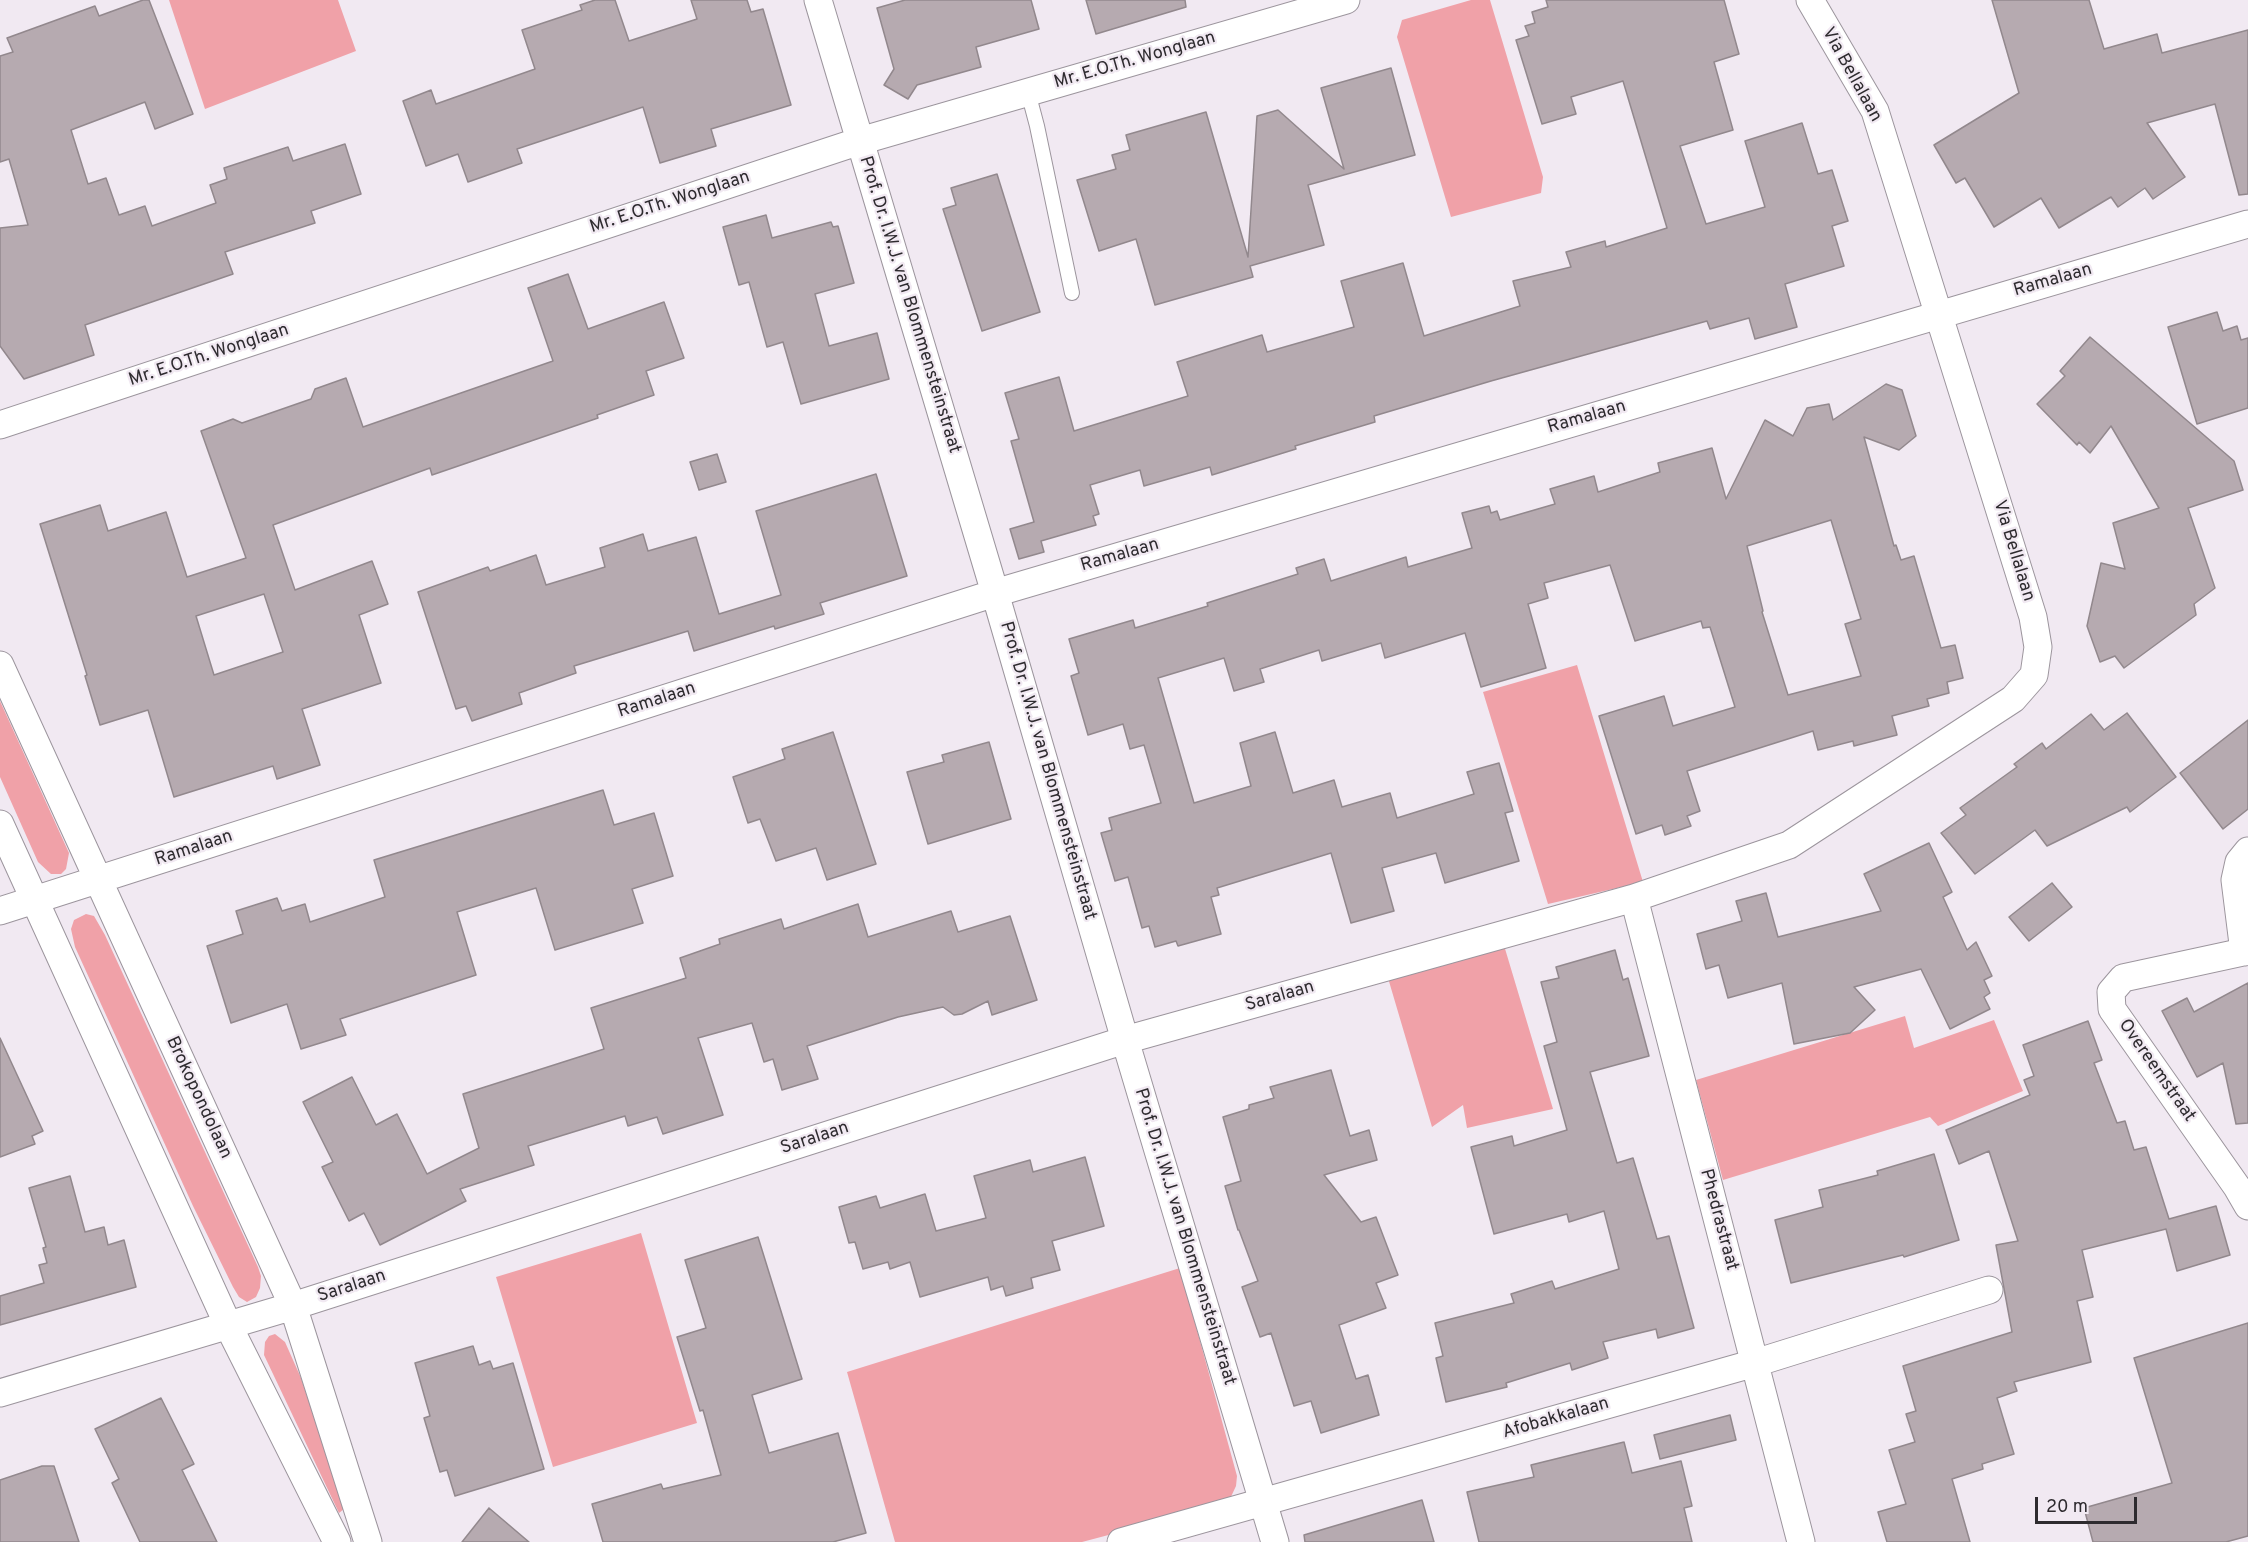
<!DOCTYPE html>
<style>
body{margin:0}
#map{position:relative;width:2248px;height:1542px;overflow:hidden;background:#f1e9f2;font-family:Overpass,sans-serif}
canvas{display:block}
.scale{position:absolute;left:2035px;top:1497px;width:102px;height:27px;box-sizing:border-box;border:3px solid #2e2b2f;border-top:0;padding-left:8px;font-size:18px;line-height:21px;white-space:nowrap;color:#2e2b2f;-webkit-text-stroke:4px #f1e9f2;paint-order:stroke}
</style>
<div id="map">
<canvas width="2248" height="1542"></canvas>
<div class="scale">20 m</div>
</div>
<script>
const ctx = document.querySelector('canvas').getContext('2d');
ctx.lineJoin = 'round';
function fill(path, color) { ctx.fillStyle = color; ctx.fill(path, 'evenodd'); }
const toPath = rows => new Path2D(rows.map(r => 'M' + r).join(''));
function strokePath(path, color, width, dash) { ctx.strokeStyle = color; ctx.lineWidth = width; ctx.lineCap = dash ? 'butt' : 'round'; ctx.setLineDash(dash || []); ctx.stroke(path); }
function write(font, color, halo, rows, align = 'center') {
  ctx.font = font + ' Overpass,sans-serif'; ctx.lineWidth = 4.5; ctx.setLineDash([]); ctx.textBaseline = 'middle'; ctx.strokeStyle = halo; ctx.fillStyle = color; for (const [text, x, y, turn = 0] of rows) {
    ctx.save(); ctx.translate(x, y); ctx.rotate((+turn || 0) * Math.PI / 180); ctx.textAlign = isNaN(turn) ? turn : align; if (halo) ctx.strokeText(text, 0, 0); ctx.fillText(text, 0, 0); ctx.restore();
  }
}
const green = toPath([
 [169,0,338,0,356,51,205,109],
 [1471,0,1490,0,1543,177,1541,193,1451,217,1397,37,1402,20],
 [1577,665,1643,882,1548,904,1483,692],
 [0,701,69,853,66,869,61,874,51,874,38,862,0,777],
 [86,914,94,916,105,935,258,1267,261,1276,260,1288,256,1297,247,1302,239,1297,233,1287,193,1206,75,947,71,929,74,920],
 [1503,942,1553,1109,1467,1128,1463,1105,1432,1127,1388,978],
 [1905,1016,1914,1048,1994,1020,2023,1091,1938,1126,1930,1117,1723,1180,1696,1080],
 [641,1233,697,1423,553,1467,496,1277],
 [1180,1268,1237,1476,1236,1486,1229,1501,1222,1505,1082,1542,895,1542,847,1372],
 [275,1334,285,1342,301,1378,344,1509,339,1513,264,1355,265,1342,269,1336]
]);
const building = toPath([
 [143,0,149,0,193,114,155,129,145,102,71,130,88,184,106,178,119,215,145,206,152,226,216,203,210,185,227,179,224,168,288,147,293,161,345,144,361,194,311,211,315,223,225,252,233,274,85,325,94,355,24,379,0,346,0,228,28,225,9,159,0,162,0,56,13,52,7,38,95,6,99,16,143,0],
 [595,0,615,0,629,41,697,19,691,0,747,0,751,12,763,9,791,105,711,129,716,146,660,163,643,107,517,149,522,163,468,182,458,154,426,166,403,101,431,90,436,104,535,69,522,30,582,10,580,5,595,0],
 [905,0,1031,0,1039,29,976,47,981,67,917,85,908,99,884,85,894,69,877,8,905,0],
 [1086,0,1185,0,1186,7,1096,34,1086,0],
 [1546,0,1724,0,1739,54,1714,62,1733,130,1680,146,1706,224,1765,207,1745,141,1802,123,1818,174,1832,170,1848,221,1832,226,1844,266,1785,284,1797,327,1755,339,1749,318,1710,329,1707,321,1491,381,1374,416,1375,422,1295,446,1296,449,1212,475,1210,467,1144,486,1140,470,1090,485,1099,514,1093,516,1096,525,1041,541,1044,552,1019,559,1010,529,1034,522,1011,441,1019,439,1005,393,1059,377,1074,431,1188,396,1177,362,1262,335,1267,352,1354,327,1341,281,1403,263,1424,336,1520,306,1513,281,1571,267,1566,252,1605,241,1606,247,1667,228,1623,81,1571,97,1576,114,1542,124,1516,40,1529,36,1525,26,1535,23,1532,12,1548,7,1546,0],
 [1992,0,2089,0,2104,49,2157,34,2162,53,2248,30,2248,194,2239,195,2215,104,2147,123,2185,177,2153,199,2145,188,2118,207,2111,197,2059,228,2041,198,1994,227,1965,178,1956,183,1934,145,2019,93,1992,0],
 [1391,68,1415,155,1308,185,1324,245,1250,266,1253,277,1155,305,1136,239,1099,251,1077,180,1116,169,1112,155,1130,150,1126,135,1206,112,1248,257,1257,116,1278,110,1344,169,1321,88,1391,68],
 [997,174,1040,312,982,331,943,209,956,205,951,188,997,174],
 [766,215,772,238,831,222,833,227,838,226,854,283,815,294,829,346,877,333,889,379,801,404,783,342,767,347,749,282,739,285,723,227,766,215],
 [568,274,588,329,664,302,684,358,646,371,654,395,597,415,598,418,432,475,430,468,273,525,295,590,372,561,388,604,359,615,381,683,302,709,320,765,277,779,273,766,174,797,148,710,100,725,85,676,87,675,40,524,100,505,108,531,166,512,187,577,246,558,201,431,233,419,242,423,311,399,315,389,346,378,363,427,553,361,528,288,568,274],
 [264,594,283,652,214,675,196,616,264,594],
 [2217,312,2223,331,2237,326,2241,340,2248,338,2248,408,2197,424,2168,327,2217,312],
 [2090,337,2234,461,2243,490,2188,508,2215,588,2194,604,2196,615,2124,668,2115,656,2100,662,2087,626,2101,563,2125,569,2113,523,2159,508,2111,426,2090,453,2079,442,2077,445,2037,404,2065,376,2060,371,2090,337],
 [1886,384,1902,390,1916,436,1899,450,1864,437,1894,546,1896,545,1901,560,1914,556,1941,648,1955,645,1963,678,1947,682,1949,693,1927,699,1929,706,1892,716,1897,735,1854,746,1853,741,1818,750,1813,731,1687,771,1700,811,1687,816,1691,826,1665,835,1662,825,1636,834,1599,716,1664,696,1673,726,1735,707,1710,627,1703,628,1701,621,1635,641,1610,565,1544,583,1548,598,1528,604,1546,668,1481,687,1465,633,1385,658,1381,643,1322,661,1319,650,1260,669,1264,682,1234,691,1224,658,1158,678,1194,803,1251,786,1240,743,1275,732,1293,793,1334,780,1342,807,1390,793,1397,818,1474,794,1467,772,1499,763,1513,811,1505,813,1519,861,1445,883,1436,853,1382,868,1394,911,1351,923,1331,853,1217,888,1219,895,1211,897,1221,934,1178,946,1176,941,1155,947,1149,926,1142,928,1128,877,1115,881,1101,833,1112,830,1109,818,1161,803,1144,745,1130,749,1123,724,1088,735,1071,676,1079,673,1069,639,1133,620,1135,628,1208,606,1207,603,1298,574,1296,568,1324,559,1331,581,1406,557,1408,567,1472,548,1462,513,1489,506,1491,513,1497,511,1500,520,1555,504,1550,489,1594,476,1598,492,1660,472,1658,463,1712,448,1726,499,1765,420,1793,436,1807,408,1829,404,1833,420,1886,384],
 [1831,520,1861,619,1845,624,1861,676,1788,695,1762,612,1763,611,1747,546,1831,520],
 [717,454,726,482,699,490,690,462,717,454],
 [876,474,907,576,820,603,824,614,775,629,774,626,694,651,688,631,574,666,576,673,519,693,522,704,472,721,466,706,456,709,418,592,488,567,490,571,536,555,546,585,605,567,600,548,643,534,648,551,696,537,719,614,781,595,756,511,876,474],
 [2127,713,2176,777,2130,812,2127,807,2047,846,2035,830,1975,874,1941,833,1966,815,1960,808,2017,767,2014,764,2042,743,2046,749,2091,714,2104,730,2127,713],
 [2248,720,2248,809,2223,829,2180,773,2248,720],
 [833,732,876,864,827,880,816,848,776,861,760,819,748,823,733,777,785,759,782,749,833,732],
 [989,742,1011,819,928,844,907,772,944,762,942,755,989,742],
 [603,790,614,825,654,813,673,876,632,889,643,923,555,950,536,888,457,912,476,975,340,1019,346,1035,301,1049,287,1004,231,1023,207,946,243,934,236,911,277,898,282,911,305,904,310,922,385,897,374,860,603,790],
 [1929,843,1952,892,1943,897,1967,950,1976,942,1992,976,1984,980,1990,993,1984,997,1990,1009,1950,1029,1921,969,1854,987,1875,1010,1850,1033,1794,1044,1782,983,1728,998,1719,965,1706,969,1697,934,1742,921,1736,901,1766,893,1778,937,1881,911,1864,874,1929,843],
 [2052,883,2072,907,2029,941,2009,917,2052,883],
 [858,904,868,937,951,911,958,932,1010,916,1037,1000,992,1015,988,1001,962,1014,954,1015,943,1007,898,1017,807,1046,818,1079,782,1090,773,1059,764,1062,752,1023,698,1038,723,1115,663,1134,657,1117,628,1126,625,1116,528,1146,534,1165,460,1189,466,1201,380,1245,364,1213,349,1221,322,1167,333,1162,303,1102,352,1077,376,1125,397,1114,427,1174,479,1148,463,1094,604,1049,591,1008,686,978,680,958,720,944,719,939,781,919,784,929,858,904],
 [1615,950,1623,980,1628,978,1649,1056,1590,1072,1617,1163,1633,1158,1657,1239,1669,1236,1694,1328,1658,1338,1656,1329,1603,1342,1608,1358,1572,1370,1570,1363,1506,1383,1507,1387,1446,1402,1436,1358,1443,1356,1435,1323,1514,1303,1511,1294,1552,1281,1555,1289,1619,1269,1604,1211,1569,1222,1567,1214,1494,1234,1471,1147,1512,1136,1514,1146,1567,1130,1544,1046,1557,1042,1541,982,1559,978,1556,967,1615,950],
 [2248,983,2248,1123,2236,1124,2223,1063,2197,1077,2162,1011,2187,998,2194,1012,2248,983],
 [2088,1021,2102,1060,2094,1063,2117,1123,2125,1121,2134,1150,2146,1147,2169,1219,2216,1206,2230,1255,2177,1271,2166,1229,2082,1250,2093,1297,2077,1301,2091,1362,2014,1382,2017,1391,1997,1398,2014,1454,1982,1464,1983,1469,1952,1479,1970,1542,1887,1542,1878,1512,1906,1504,1889,1450,1915,1442,1906,1414,1916,1411,1903,1366,2012,1332,1996,1245,2018,1241,1989,1151,1959,1164,1946,1130,2030,1095,2024,1080,2034,1076,2023,1045,2088,1021],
 [0,1038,43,1131,32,1136,35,1144,0,1157,0,1038],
 [1331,1070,1350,1136,1369,1130,1377,1160,1324,1175,1361,1222,1376,1217,1398,1275,1376,1283,1386,1308,1339,1325,1356,1379,1368,1375,1379,1415,1321,1433,1311,1401,1294,1406,1271,1333,1260,1337,1242,1287,1258,1281,1239,1230,1238,1230,1225,1186,1241,1181,1223,1117,1249,1109,1249,1105,1274,1098,1270,1087,1331,1070],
 [1934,1154,1959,1240,1904,1257,1903,1255,1791,1283,1775,1220,1823,1207,1819,1190,1878,1175,1877,1171,1934,1154],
 [1085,1157,1104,1226,1052,1241,1060,1270,1031,1278,1033,1288,1006,1296,1003,1286,991,1290,988,1277,920,1297,910,1262,890,1269,888,1262,863,1269,855,1242,849,1243,839,1207,876,1196,880,1208,925,1194,936,1231,986,1218,974,1176,1030,1160,1033,1172,1085,1157],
 [70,1176,85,1232,104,1227,108,1245,124,1240,136,1287,0,1325,0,1296,44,1283,39,1265,47,1263,43,1248,46,1247,29,1188,70,1176],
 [758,1237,802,1379,752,1395,769,1453,838,1433,866,1533,833,1542,603,1542,592,1504,661,1484,663,1489,721,1475,703,1410,700,1411,677,1337,706,1328,685,1260,758,1237],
 [2248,1323,2248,1536,2226,1542,2093,1542,2084,1508,2172,1483,2134,1358,2248,1323],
 [473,1346,479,1365,490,1361,493,1369,513,1363,544,1469,455,1496,447,1470,440,1472,424,1418,430,1416,415,1363,473,1346],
 [161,1398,194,1464,182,1470,217,1542,140,1542,112,1483,119,1479,95,1429,161,1398],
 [1730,1415,1736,1440,1660,1459,1654,1435,1730,1415],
 [1624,1442,1632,1473,1681,1461,1692,1506,1684,1508,1692,1542,1479,1542,1467,1492,1534,1477,1531,1465,1624,1442],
 [42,1466,54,1466,79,1542,0,1542,0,1480,42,1466],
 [1422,1500,1434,1542,1305,1542,1304,1535,1422,1500],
 [489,1508,529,1542,462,1542,489,1508]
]);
const lane = toPath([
 [1028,92,1037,126,1072,293]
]);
const street = toPath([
 [818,0,995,593,1125,1040,1275,1542],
 [0,425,860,141,1346,0],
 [0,665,293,1306,368,1542],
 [0,824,228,1325,337,1542],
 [1634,898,1801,1542],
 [0,911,995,593,2248,224],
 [2248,951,2123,978,2111,992,2112,1009,2237,1187,2248,1206],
 [2244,952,2235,880,2239,862,2248,851],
 [0,1393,293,1306,1125,1040,1634,898,1789,845,2013,699,2034,675,2038,647,2033,617,1875,111,1810,0],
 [1121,1542,1755,1363,1989,1290]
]);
const streetNames = [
 ["Mr. E.O.Th. Wonglaan",1135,61,-16],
 ["Via Bellalaan",1851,75,61],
 ["Mr. E.O.Th. Wonglaan",670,203,-18],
 ["Ramalaan",2053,281,-16],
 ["Prof. Dr. I.W.J. van Blommensteinstraat",909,305,73],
 ["Mr. E.O.Th. Wonglaan",209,356,-18],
 ["Ramalaan",1587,418,-16],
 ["Via Bellalaan",2013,551,73],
 ["Ramalaan",1120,556,-16],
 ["Ramalaan",657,701,-18],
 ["Prof. Dr. I.W.J. van Blommensteinstraat",1047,771,74],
 ["Ramalaan",194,849,-18],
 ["Saralaan",1280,997,-16],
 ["Overeemstraat",2156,1071,55],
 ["Brokopondolaan",198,1098,65],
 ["Saralaan",815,1139,-18],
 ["Phedrastraat",1718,1220,75],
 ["Prof. Dr. I.W.J. van Blommensteinstraat",1184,1237,73],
 ["Saralaan",352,1287,-18],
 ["Afobakkalaan",1556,1419,-16]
];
fill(green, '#f0a1a8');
fill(building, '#b6aab0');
strokePath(building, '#92888d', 1.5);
strokePath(lane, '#9c959d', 16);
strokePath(street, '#9c959d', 29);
strokePath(lane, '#fff', 14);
strokePath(street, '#fff', 27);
write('18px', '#2e2b2f', '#f1e9f2', streetNames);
</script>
